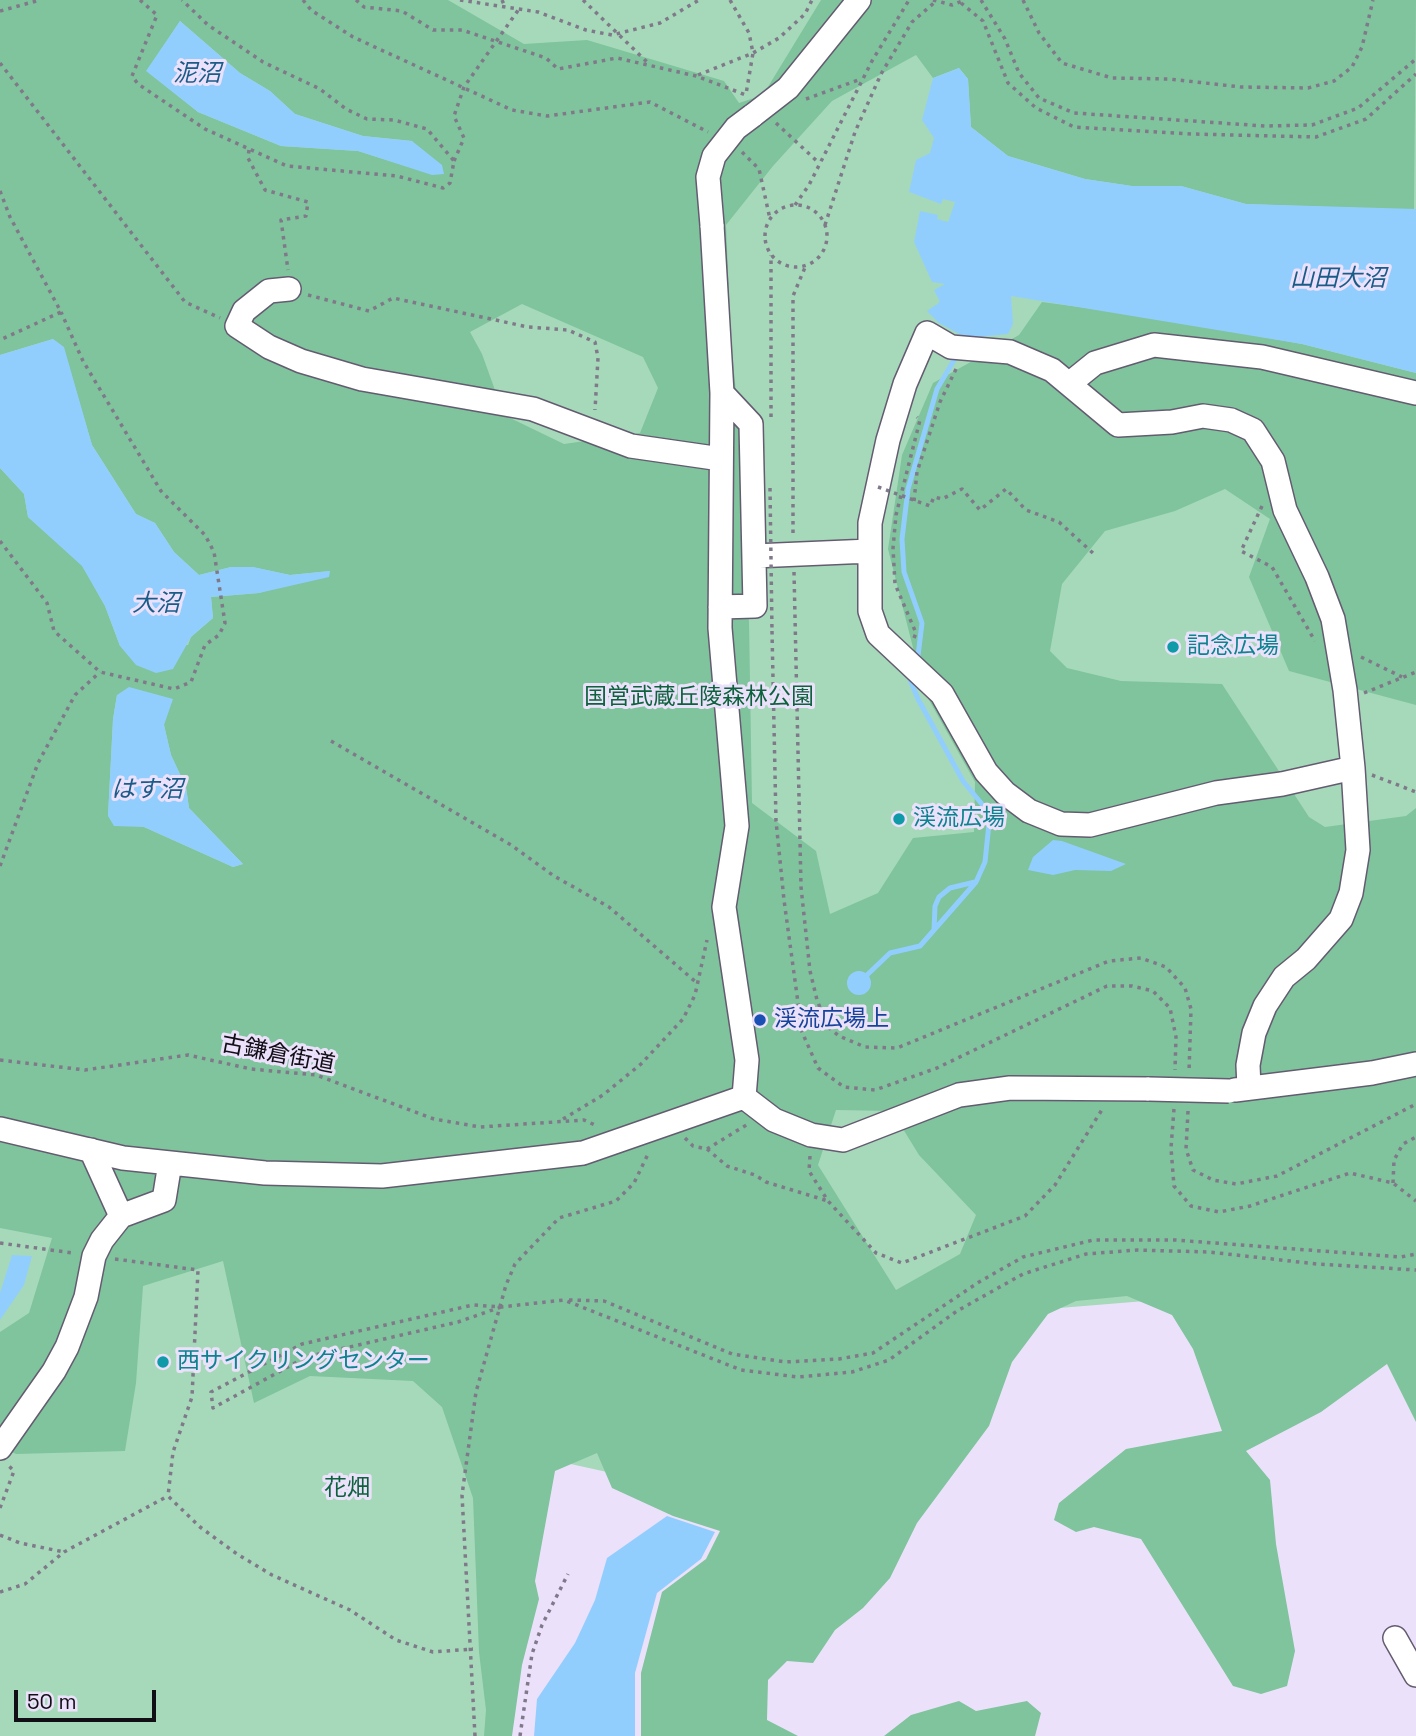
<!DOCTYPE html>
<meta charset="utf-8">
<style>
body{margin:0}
#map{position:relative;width:1416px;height:1736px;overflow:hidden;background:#ece1fb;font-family:"Space Grotesk",sans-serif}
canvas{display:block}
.scale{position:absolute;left:14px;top:1690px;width:142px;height:32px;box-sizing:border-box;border:4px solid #110e16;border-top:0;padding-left:9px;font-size:21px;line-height:24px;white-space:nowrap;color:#110e16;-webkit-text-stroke:5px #ece1fb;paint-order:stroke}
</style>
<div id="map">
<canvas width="1416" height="1736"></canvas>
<div class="scale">50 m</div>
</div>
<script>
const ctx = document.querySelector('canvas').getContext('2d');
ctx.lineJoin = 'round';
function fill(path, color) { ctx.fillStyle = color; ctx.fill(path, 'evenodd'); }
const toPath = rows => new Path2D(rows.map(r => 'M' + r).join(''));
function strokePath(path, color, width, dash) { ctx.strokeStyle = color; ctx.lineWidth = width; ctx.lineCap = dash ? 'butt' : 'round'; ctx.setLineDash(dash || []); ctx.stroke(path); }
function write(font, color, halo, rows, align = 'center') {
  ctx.font = font + ' "Space Grotesk","Noto Sans JP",sans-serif'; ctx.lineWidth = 6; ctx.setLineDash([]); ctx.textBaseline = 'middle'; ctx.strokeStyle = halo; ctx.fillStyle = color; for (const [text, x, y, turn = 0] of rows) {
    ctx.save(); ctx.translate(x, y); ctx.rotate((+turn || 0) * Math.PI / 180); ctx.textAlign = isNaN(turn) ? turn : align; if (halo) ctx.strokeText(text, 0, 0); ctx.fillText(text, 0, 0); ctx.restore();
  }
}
const green = toPath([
 [0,0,1416,0,1416,1395,1375,1319,1280,1290,1035,1310,752,1504,548,1459,504,1736,0,1736]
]);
const forest = toPath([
 [0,0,448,0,524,44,587,40,724,81,739,103,763,95,821,0,1416,0,1414,210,1246,204,1181,186,1132,186,1085,179,1008,156,971,127,968,79,959,68,933,78,916,55,832,101,773,166,726,225,731,343,740,431,743,565,749,622,752,803,816,851,830,914,878,893,913,838,974,832,975,782,924,691,888,549,902,455,933,383,1019,335,1042,302,1147,316,1302,344,1416,373,1416,705,1289,671,1249,577,1270,519,1225,489,1175,511,1105,531,1062,584,1050,651,1067,668,1121,681,1222,684,1309,817,1325,827,1406,816,1416,808,1416,1422,1387,1364,1321,1412,1246,1451,1270,1480,1276,1544,1295,1651,1287,1686,1261,1694,1233,1686,1141,1539,1094,1527,1076,1532,1054,1520,1059,1503,1126,1449,1222,1431,1193,1349,1172,1315,1127,1296,1076,1301,1048,1314,1012,1362,989,1426,917,1523,890,1578,863,1608,835,1630,813,1663,787,1661,768,1680,767,1720,798,1736,641,1736,641,1673,662,1592,706,1559,720,1531,673,1516,612,1488,597,1453,555,1471,535,1581,539,1599,522,1665,512,1736,484,1736,486,1710,479,1652,473,1498,442,1407,413,1381,310,1376,254,1403,223,1261,143,1286,136,1383,125,1451,16,1454,0,1446,0,1332,29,1313,52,1238,0,1228,0,468,24,494,28,517,82,565,105,606,120,646,188,645,191,637,213,618,211,597,259,593,330,571,290,575,252,567,231,567,199,575,174,552,155,523,136,514,92,445,63,347,53,339,0,355],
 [180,21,240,73,270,91,295,114,363,136,412,141,432,174,358,151,281,146,198,112,147,71],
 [522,304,643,357,658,388,640,433,564,444,504,415,482,354,470,332],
 [117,695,164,725,171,755,186,787,189,808,243,864,233,867,144,827,108,816,113,719],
 [836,1110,892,1111,919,1155,976,1215,960,1254,896,1290,818,1165],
 [959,1701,976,1711,1027,1701,1041,1713,1035,1736,884,1736,911,1715]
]);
const water = toPath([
 [180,21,240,73,270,91,295,114,363,136,412,141,442,165,444,174,432,175,358,151,281,146,198,112,146,71],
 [959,68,968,79,971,127,1008,156,1085,179,1132,186,1181,186,1246,204,1416,209,1416,373,1302,344,1011,296,1013,324,1008,334,967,338,939,323,927,311,940,302,934,290,945,284,932,282,914,242,920,211,938,215,937,219,948,222,955,202,943,199,941,204,909,192,916,160,930,153,934,138,922,120,933,78],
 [53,339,64,347,92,445,136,514,155,523,174,552,199,575,231,567,253,567,290,575,330,571,329,577,259,593,211,597,213,618,191,637,173,669,156,673,136,665,120,646,105,606,82,566,28,517,24,494,0,468,0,355],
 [129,687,173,699,164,725,171,755,186,787,189,808,243,864,233,867,144,827,114,826,108,816,113,719,117,695],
 [1053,840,1062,841,1126,864,1111,871,1075,870,1053,875,1028,870,1033,857],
 '847 983a12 12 0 1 1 24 0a12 12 0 1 1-24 0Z',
 [12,1255,32,1256,24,1285,0,1320,0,1293],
 [667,1516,715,1532,701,1559,657,1593,635,1673,635,1736,534,1736,537,1699,575,1643,595,1600,607,1558]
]);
const stream = toPath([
 [918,656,922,623,904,572,902,539,908,489,937,389,957,355],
 [934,930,935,906,939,897,950,888,975,882],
 [867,975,890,953,920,946,976,882,985,862,990,814,963,781,918,699,910,680,912,674]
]);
const path = toPath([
 [140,0,157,15,132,76,138,84,205,129,287,166,397,176,443,188,450,183,454,161,427,129,394,120,367,119,346,109,320,89,263,62,208,25,182,0],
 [303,0,311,10,353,37,512,110,547,116,650,102,708,132],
 [356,0,364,7,402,11,433,30,462,30,546,58,558,69,617,58,696,76,746,95],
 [460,0,538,12,586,30,612,35,660,23,699,0],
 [502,0,505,7],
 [583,0,647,62],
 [730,0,749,33,753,53,746,94],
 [933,0,952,5,965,0],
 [981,0,1005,39,1019,73,1039,98,1074,113,1265,126,1312,125,1358,108,1416,59],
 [1023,0,1039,33,1062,63,1112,78,1169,79,1241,87,1308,88,1334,81,1352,67,1362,47,1373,0],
 [961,3,983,21,1008,83,1036,108,1074,127,1191,134,1316,137,1366,119,1416,74],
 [0,11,40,0],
 [0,63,185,302,220,318],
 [698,75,753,53,779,38,805,14,812,0],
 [806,99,861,79],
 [776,123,819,163],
 [249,150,248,158,265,190,308,202,306,216,281,220,288,270],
 [742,152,759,169,770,219],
 [454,161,464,138,454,116,464,87,519,9],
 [0,191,10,217,61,312,0,340],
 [795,205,809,185,872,61,909,0],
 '765 236a31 31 0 1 1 62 0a31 31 0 1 1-62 0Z',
 [825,225,855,132,881,74,912,22,935,2],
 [308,295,369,311,393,298,528,327,568,330,595,342,598,358,595,410],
 [771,417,771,255],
 [914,501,917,472,940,402,957,367],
 [1262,506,1241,551,1272,567,1315,641],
 [793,533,793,296,806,265],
 [0,541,47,603,54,631,100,672,174,689,191,682,205,645,219,635,225,623,214,552,205,535,161,491,83,361,61,312],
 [794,572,801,887,810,971,817,1000,828,1027,839,1036,865,1047,897,1048,1109,961,1141,958,1166,967,1185,988,1191,1009,1189,1072],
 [772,631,776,821,784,900,802,1032,818,1068,844,1087,875,1090,937,1068,1107,986,1132,986,1153,991,1170,1008,1176,1037,1175,1070],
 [914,638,916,633,895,584,893,548,896,515,920,420,917,417],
 [1361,657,1402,677],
 [1364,693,1416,672],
 [331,741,511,845,554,876,609,907,697,983],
 [1372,775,1416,792],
 [0,866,38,763,75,695,100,672],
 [0,1060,85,1070,188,1055,251,1069,316,1075,434,1119,480,1127,584,1120,597,1126],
 [1174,1109,1171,1148,1174,1186,1191,1206,1219,1212,1250,1206,1350,1173,1393,1183,1416,1201],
 [1188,1111,1186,1149,1193,1170,1213,1180,1236,1184,1277,1176,1416,1104],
 [563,1119,603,1095,641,1064,683,1019,695,995,707,940],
 [685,1138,693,1146,707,1149,748,1124],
 [707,1149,727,1166,755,1175,766,1182,828,1201],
 [810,1156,809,1171,828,1201,876,1253,902,1263,1025,1216,1055,1185,1103,1108],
 [1393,1183,1394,1160,1403,1144,1416,1137],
 [0,1243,73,1253],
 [115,1259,198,1270,192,1397,173,1452,168,1496,200,1527,237,1554,272,1575,350,1610,396,1640,433,1652,473,1649],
 [569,1300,604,1301,732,1354,785,1362,839,1359,873,1353,979,1282,1023,1257,1093,1240,1175,1240,1401,1257,1416,1254],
 [501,1307,458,1322,306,1357,213,1408,211,1392,302,1344,473,1305,501,1307,564,1300,741,1370,798,1377,852,1372,889,1360,957,1311,1023,1274,1086,1254,1137,1250,1209,1252,1317,1264,1416,1270],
 [0,1508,14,1471,9,1466],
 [0,1535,20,1543,64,1552],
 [0,1592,25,1584,64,1552,168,1496],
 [475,1736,462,1495,476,1392,506,1285,515,1264,559,1218,616,1201,634,1183,649,1152],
 [520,1736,532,1654,542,1625,568,1574]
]);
const minor = toPath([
 [752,116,788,88,859,0],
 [712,225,722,393,720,628,737,826,724,907,747,1060,744,1097],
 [289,289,269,291,244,311,237,326,269,347,301,361,362,379,533,409,631,446,721,459],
 [1069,384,1095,363,1154,345,1262,357,1416,393],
 [754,556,870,551],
 [720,607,755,606,751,424,722,393],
 [1249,1088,1248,1065,1254,1033,1265,1006,1284,977,1306,959,1341,919,1351,893,1358,850,1353,768,1345,690,1333,619,1317,577,1285,510,1273,461,1253,430,1231,420,1203,416,1172,422,1118,425,1052,370,1010,352,951,347,927,333,905,384,888,440,870,523,870,611,878,634,942,694,986,772,1005,793,1029,811,1061,824,1090,825,1216,793,1282,784,1353,768],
 [1235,1090,1372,1073,1416,1064],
 [744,1097,774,1120,811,1135,843,1140,959,1095,1010,1088,1149,1089],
 [0,1129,123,1158,265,1173,382,1176,583,1153,744,1097],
 [91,1150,121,1216],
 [0,1448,54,1371,67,1347,86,1297,94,1256,102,1240,121,1216,164,1200,170,1163],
 [1395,1638,1416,1675]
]);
const pathBridge = toPath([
 [878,487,930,506,934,497,942,499,962,489,980,510,1006,489,1026,510,1059,522,1095,555],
 [770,488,772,631]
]);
const minorBridge = toPath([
 [712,225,708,177,714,156,736,128,752,116],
 [1149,1089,1229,1091]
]);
const markers = [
 [1173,647,7,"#0f9aa8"],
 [899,819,7,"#0f9aa8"],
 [760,1020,7,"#1a4fb4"],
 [163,1362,7,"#0f9aa8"]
];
const cultureNames = [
 ["記念広場",1187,647],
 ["渓流広場",913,819],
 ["西サイクリングセンター",177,1362]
];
const parkNames = [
 ["国営武蔵丘陵森林公園",699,698],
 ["花畑",347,1489]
];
const transitNames = [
 ["渓流広場上",774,1020]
];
const streetNames = [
 ["古鎌倉街道",278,1055,11]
];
const waterNames = [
 ["泥沼",197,74],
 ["山田大沼",1338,279],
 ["大沼",156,604],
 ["はす沼",147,790]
];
fill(green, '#a6d9ba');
fill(forest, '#7fc49c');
fill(water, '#92cefd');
strokePath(stream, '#92cefd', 5);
strokePath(minor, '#645b71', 26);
strokePath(path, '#80798a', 3.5, [3.5, 5]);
strokePath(minor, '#fff', 23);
strokePath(minorBridge, '#645b71', 26, []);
strokePath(pathBridge, '#80798a', 3.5, [3.5, 5]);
strokePath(minorBridge, '#fff', 23);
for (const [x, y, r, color] of markers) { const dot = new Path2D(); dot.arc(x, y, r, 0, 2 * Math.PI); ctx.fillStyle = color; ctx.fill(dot); strokePath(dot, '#ece1fb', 2.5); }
write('23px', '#0d838f', '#ece1fb', cultureNames, 'left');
write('23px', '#0d623d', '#ece1fb', parkNames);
write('23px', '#164399', '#ece1fb', transitNames, 'left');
write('23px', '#110e16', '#ece1fb', streetNames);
write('italic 24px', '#1a5c88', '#ece1fb', waterNames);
</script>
